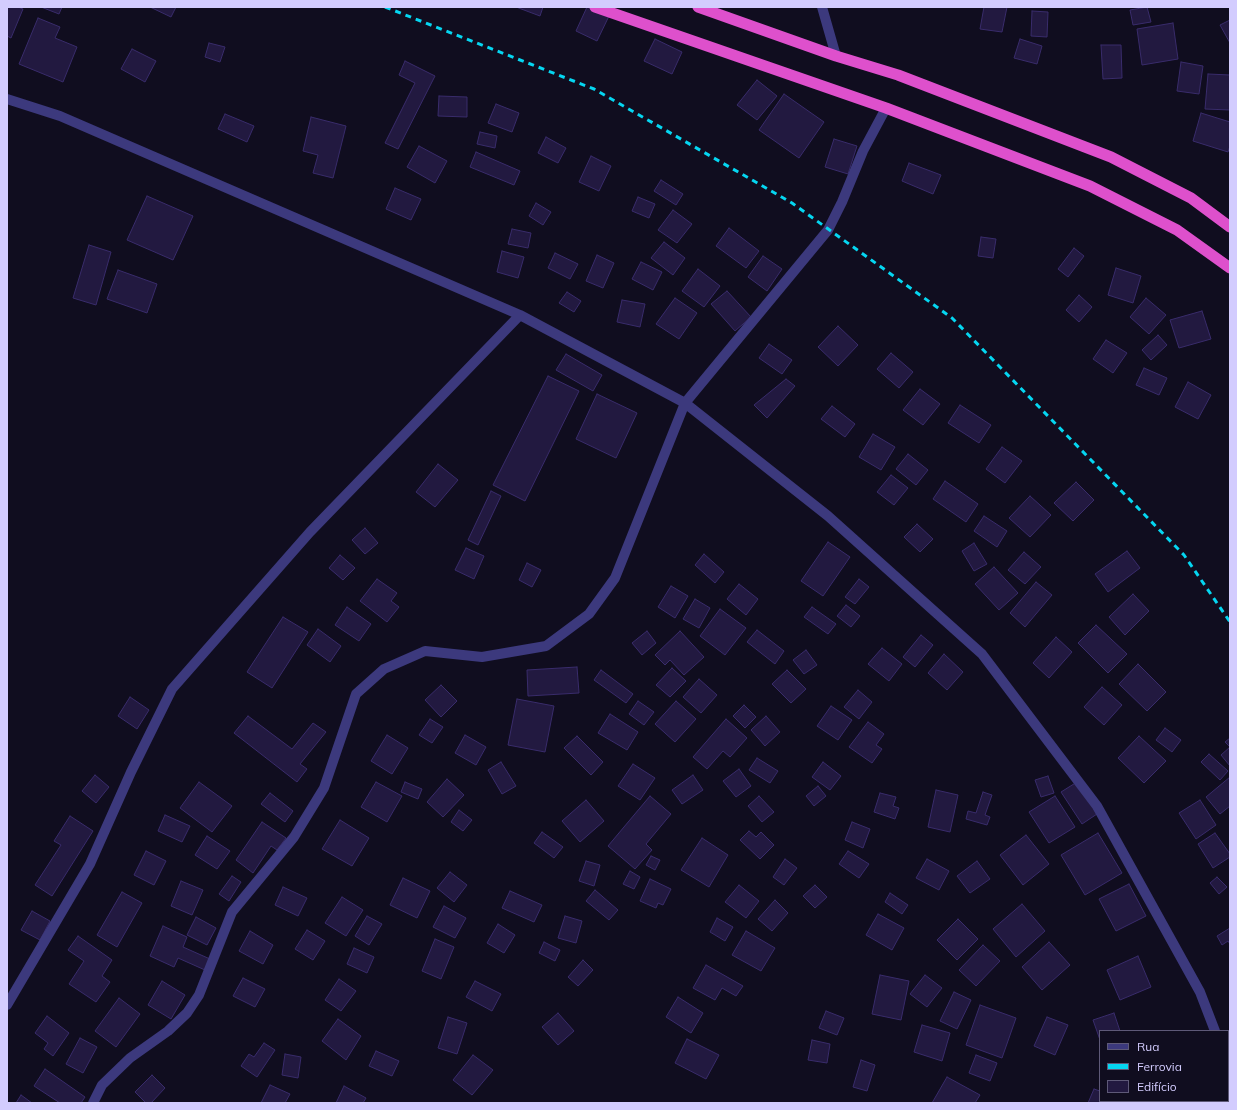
<!DOCTYPE html>
<meta charset="utf-8">
<style>
body{margin:0}
#map{position:relative;width:1237px;height:1110px;overflow:hidden;background:#100d1f;font-family:Mulish,sans-serif}
canvas{display:block}
.frame{position:absolute;inset:0;border:8px solid #d3ccfe;pointer-events:none}
.legend{position:absolute;left:1099px;top:1030px;width:130px;height:72px;box-sizing:border-box;background:#100d1f;border:1px solid #5e5978;margin:0;padding:5px 7px;list-style:none;font-size:12px;color:#d3ccfe}
.legend li{display:flex;align-items:center;gap:8px;height:20px}
.legend b{width:20px;border:1px solid #5e5978}
</style>
<div id="map">
<canvas width="1237" height="1110"></canvas>
<div class="frame"></div>
<ul class="legend">
<li><b style="height:5px;background:#3c397d"></b>Rua</li>
<li><b style="height:5px;background:#05d6f1"></b>Ferrovia</li>
<li><b style="height:11px;background:#221940"></b>Edifício</li>
</ul>
</div>
<script>
const ctx = document.querySelector('canvas').getContext('2d');
ctx.lineJoin = 'round';
function fill(path, color) { ctx.fillStyle = color; ctx.fill(path, 'evenodd'); }
const toPath = rows => new Path2D(rows.map(r => 'M' + r).join(''));
function strokePath(path, color, width, dash) { ctx.strokeStyle = color; ctx.lineWidth = width; ctx.lineCap = dash ? 'butt' : 'round'; ctx.setLineDash(dash || []); ctx.stroke(path); }
const building = toPath([
 [7,7,18,7,23,9,11,38,7,36,7,7],
 [41,7,62,7,59,14,41,7],
 [150,7,176,7,171,17,150,7],
 [516,7,543,7,540,16,516,7],
 [587,7,609,16,597,41,576,31,587,7],
 [984,7,1007,7,1002,32,980,29,984,7],
 [1147,7,1151,22,1133,25,1130,10,1147,7],
 [1032,11,1048,12,1047,37,1031,36,1032,11],
 [38,18,60,27,55,38,77,47,63,82,19,64,38,18],
 [1230,20,1230,43,1220,25,1230,20],
 [1173,23,1178,59,1142,65,1137,29,1173,23],
 [655,39,682,52,672,74,644,61,655,39],
 [1020,39,1042,46,1037,64,1014,58,1020,39],
 [209,43,225,47,220,62,205,57,209,43],
 [1101,45,1121,45,1122,78,1103,79,1101,45],
 [132,49,156,61,145,82,121,69,132,49],
 [405,61,435,76,398,149,385,143,415,83,399,75,405,61],
 [1181,62,1203,66,1199,94,1177,91,1181,62],
 [1208,74,1230,75,1230,110,1205,109,1208,74],
 [757,80,777,96,757,120,737,105,757,80],
 [784,94,824,122,799,158,759,130,784,94],
 [439,96,467,97,467,117,438,116,439,96],
 [496,104,519,113,512,132,488,123,496,104],
 [1201,113,1230,122,1230,146,1228,152,1193,141,1201,113],
 [225,114,254,126,247,142,218,129,225,114],
 [311,117,346,126,333,178,313,173,318,155,303,151,311,117],
 [480,132,497,136,495,148,477,144,480,132],
 [546,137,566,148,558,163,538,153,546,137],
 [834,139,857,146,848,174,825,167,834,139],
 [419,146,447,161,435,183,407,167,419,146],
 [476,152,520,171,514,185,470,167,476,152],
 [591,156,611,166,599,191,579,182,591,156],
 [909,163,941,175,933,194,902,181,909,163],
 [661,180,683,194,676,205,654,191,661,180],
 [395,188,421,199,411,220,386,209,395,188],
 [147,196,193,216,173,260,127,240,147,196],
 [638,197,655,204,649,218,632,211,638,197],
 [536,203,551,212,543,225,529,216,536,203],
 [673,210,692,224,677,243,658,230,673,210],
 [729,228,759,251,746,268,716,246,729,228],
 [512,229,531,233,528,248,508,244,512,229],
 [981,237,996,239,993,258,978,256,981,237],
 [664,242,685,258,673,275,651,258,664,242],
 [89,245,111,252,96,305,73,298,89,245],
 [1074,248,1084,256,1068,277,1058,269,1074,248],
 [502,251,524,257,518,278,497,272,502,251],
 [555,253,578,264,570,279,548,268,555,253],
 [597,255,614,263,603,288,586,281,597,255],
 [763,256,782,269,767,291,748,277,763,256],
 [641,262,662,272,653,290,632,279,641,262],
 [1116,268,1141,276,1133,303,1108,295,1116,268],
 [698,269,720,286,704,307,682,291,698,269],
 [118,270,157,284,147,313,107,299,118,270],
 [727,291,751,317,735,331,711,304,727,291],
 [567,292,581,301,574,312,559,303,567,292],
 [1079,295,1092,307,1079,322,1066,310,1079,295],
 [675,298,697,313,679,339,656,324,675,298],
 [1146,298,1166,315,1149,334,1130,317,1146,298],
 [622,300,645,304,640,327,617,322,622,300],
 [1202,311,1211,339,1179,348,1170,320,1202,311],
 [838,326,858,345,838,366,818,347,838,326],
 [1158,335,1167,345,1151,360,1142,350,1158,335],
 [1106,340,1127,353,1113,373,1093,359,1106,340],
 [769,344,792,360,782,374,759,358,769,344],
 [891,353,913,372,899,388,877,369,891,353],
 [566,354,602,375,593,391,556,370,566,354],
 [1144,368,1167,378,1159,395,1136,385,1144,368],
 [548,376,579,391,525,501,493,485,548,376],
 [786,379,795,386,767,418,754,405,786,379],
 [1188,382,1211,395,1198,419,1175,407,1188,382],
 [920,389,940,404,923,425,903,410,920,389],
 [597,394,637,413,616,458,576,439,597,394],
 [960,405,991,425,979,443,948,423,960,405],
 [832,406,855,424,845,437,821,419,832,406],
 [873,434,895,447,881,470,859,457,873,434],
 [1002,447,1022,461,1005,483,986,469,1002,447],
 [908,454,928,470,916,485,896,469,908,454],
 [438,464,458,480,435,507,416,492,438,464],
 [891,475,908,488,894,505,877,492,891,475],
 [945,481,978,504,966,522,933,499,945,481],
 [1076,482,1094,500,1073,521,1054,503,1076,482],
 [491,491,501,496,478,545,468,540,491,491],
 [1030,496,1051,515,1030,537,1009,518,1030,496],
 [984,516,1007,531,997,547,974,531,984,516],
 [917,524,933,539,920,552,904,537,917,524],
 [365,528,378,543,365,554,352,540,365,528],
 [828,542,850,557,823,596,801,581,828,542],
 [974,543,987,564,974,571,962,551,974,543],
 [466,548,484,556,474,579,455,570,466,548],
 [1127,551,1140,568,1108,592,1095,574,1127,551],
 [1024,552,1041,567,1025,584,1008,570,1024,552],
 [704,554,724,572,715,583,695,565,704,554],
 [340,555,355,568,343,580,329,568,340,555],
 [527,563,541,570,532,587,519,580,527,563],
 [994,567,1018,593,999,610,975,584,994,567],
 [377,579,397,593,391,601,399,607,387,622,360,601,377,579],
 [859,579,869,587,855,604,845,597,859,579],
 [1036,582,1052,595,1025,627,1010,613,1036,582],
 [739,584,758,599,746,615,727,599,739,584],
 [671,586,688,596,675,618,658,607,671,586],
 [1133,594,1149,611,1125,635,1109,617,1133,594],
 [695,599,710,608,699,628,683,619,695,599],
 [846,605,860,616,851,627,837,616,846,605],
 [347,607,371,624,359,641,335,625,347,607],
 [812,607,836,624,828,634,804,617,812,607],
 [720,609,746,628,725,655,700,636,720,609],
 [283,617,308,632,272,688,247,672,283,617],
 [1096,625,1127,654,1108,673,1078,643,1096,625],
 [318,629,341,646,330,662,307,645,318,629],
 [757,630,784,651,775,664,747,642,757,630],
 [647,631,656,643,642,655,632,643,647,631],
 [680,631,704,657,684,675,670,660,665,665,655,655,680,631],
 [921,635,933,645,915,667,903,657,921,635],
 [1056,637,1072,652,1049,678,1033,663,1056,637],
 [882,648,902,664,889,681,868,664,882,648],
 [806,650,817,665,804,674,793,660,806,650],
 [944,654,963,672,947,690,928,673,944,654],
 [1138,664,1166,692,1147,711,1119,684,1138,664],
 [577,667,579,693,528,696,527,670,577,667],
 [672,668,686,681,670,697,656,685,672,668],
 [601,670,633,694,626,703,594,680,601,670],
 [787,670,806,689,791,703,772,684,787,670],
 [699,679,717,695,701,713,683,697,699,679],
 [441,685,457,701,441,717,425,700,441,685],
 [1102,687,1122,705,1104,725,1084,707,1102,687],
 [858,690,872,702,859,719,844,707,858,690],
 [130,697,149,710,137,729,118,716,130,697],
 [517,699,554,706,545,752,508,745,517,699],
 [638,701,654,712,644,725,629,714,638,701],
 [676,701,696,719,675,742,655,724,676,701],
 [744,705,756,717,745,728,733,716,744,705],
 [831,706,852,720,838,740,817,726,831,706],
 [610,714,638,732,627,750,598,733,610,714],
 [248,716,292,749,313,723,326,732,300,764,307,769,297,782,234,733,248,716],
 [766,716,780,732,765,746,751,730,766,716],
 [430,719,443,727,432,743,419,735,430,719],
 [726,719,747,738,730,757,723,751,707,769,693,757,726,719],
 [868,722,884,734,876,745,882,749,872,763,849,747,868,722],
 [1165,728,1181,740,1172,752,1156,740,1165,728],
 [387,735,408,748,392,774,371,761,387,735],
 [465,735,486,747,476,765,455,753,465,735],
 [577,736,603,762,591,775,564,748,577,736],
 [1139,736,1166,761,1144,783,1118,758,1139,736],
 [1230,738,1230,747,1225,742,1230,738],
 [1230,747,1230,766,1221,755,1230,747],
 [1209,754,1228,771,1220,780,1201,762,1209,754],
 [757,758,778,771,770,783,749,770,757,758],
 [501,762,516,786,502,794,488,770,501,762],
 [823,762,841,776,830,790,812,777,823,762],
 [633,764,655,778,640,800,618,786,633,764],
 [739,769,751,786,736,797,723,781,739,769],
 [95,775,109,787,96,803,82,791,95,775],
 [693,775,703,790,682,804,672,790,693,775],
 [1048,776,1054,793,1041,797,1035,780,1048,776],
 [1230,777,1230,806,1220,814,1206,797,1230,777],
 [447,779,464,795,443,817,427,802,447,779],
 [199,782,232,806,212,832,180,808,199,782],
 [376,782,402,796,387,822,361,807,376,782],
 [405,782,422,789,418,799,401,792,405,782],
 [1077,782,1097,814,1082,824,1061,792,1077,782],
 [818,786,826,796,814,806,806,796,818,786],
 [936,790,958,795,950,832,928,827,936,790],
 [983,792,992,795,985,815,990,817,987,825,966,819,968,811,976,813,983,792],
 [270,793,293,811,285,822,261,804,270,793],
 [880,793,896,797,893,806,899,808,895,819,874,812,880,793],
 [650,796,671,814,646,844,652,850,635,869,608,846,650,796],
 [759,796,774,812,762,822,748,806,759,796],
 [1055,796,1075,827,1049,843,1029,812,1055,796],
 [586,800,604,821,580,842,562,821,586,800],
 [1200,800,1216,825,1196,839,1179,813,1200,800],
 [459,810,472,820,463,831,451,822,459,810],
 [165,815,190,826,182,842,158,831,165,815],
 [70,816,93,831,52,896,35,885,61,845,54,841,70,816],
 [340,820,369,838,352,866,322,849,340,820],
 [262,822,286,838,277,850,271,846,253,873,236,860,262,822],
 [852,822,870,829,863,848,845,840,852,822],
 [749,831,756,837,761,832,774,845,760,859,740,840,749,831],
 [542,832,563,847,554,858,534,843,542,832],
 [1098,833,1122,873,1085,895,1061,855,1098,833],
 [1215,833,1230,854,1230,857,1213,868,1198,844,1215,833],
 [1026,835,1049,864,1023,885,1000,855,1026,835],
 [207,836,230,851,217,869,195,855,207,836],
 [702,838,728,855,709,887,681,870,702,838],
 [146,851,166,861,154,885,134,875,146,851],
 [848,851,869,864,859,878,839,864,848,851],
 [651,856,660,860,655,870,646,865,651,856],
 [785,859,797,868,784,885,773,877,785,859],
 [927,859,949,871,939,890,916,878,927,859],
 [586,861,600,865,594,886,579,881,586,861],
 [977,861,990,879,970,893,957,876,977,861],
 [630,871,640,877,634,889,623,884,630,871],
 [450,872,467,885,454,902,437,888,450,872],
 [232,876,241,882,229,901,219,894,232,876],
 [1217,877,1227,887,1219,894,1210,883,1217,877],
 [403,878,430,891,417,918,390,905,403,878],
 [650,879,671,889,663,905,658,903,656,908,640,901,650,879],
 [181,881,203,890,192,915,171,906,181,881],
 [1129,884,1146,916,1116,931,1099,899,1129,884],
 [739,885,759,901,746,918,725,902,739,885],
 [815,885,827,897,815,908,803,896,815,885],
 [283,887,307,898,298,916,275,905,283,887],
 [595,890,618,910,609,920,586,901,595,890],
 [510,891,542,905,534,922,502,908,510,891],
 [122,892,142,903,117,947,97,935,122,892],
 [890,893,908,905,902,914,885,902,890,893],
 [342,897,363,910,346,936,325,923,342,897],
 [775,900,788,913,772,931,758,919,775,900],
 [1022,904,1045,931,1016,957,993,929,1022,904],
 [444,906,466,918,455,938,433,927,444,906],
 [32,911,50,921,40,940,21,930,32,911],
 [878,914,904,928,892,950,866,935,878,914],
 [367,916,382,924,369,945,355,936,367,916],
 [565,916,582,921,576,943,558,938,565,916],
 [196,917,216,928,207,945,187,935,196,917],
 [717,918,733,927,725,941,710,932,717,918],
 [958,919,978,939,957,960,937,940,958,919],
 [498,924,515,935,504,953,487,943,498,924],
 [163,926,187,937,183,947,210,959,205,970,178,958,174,967,150,956,163,926],
 [1230,928,1230,944,1228,941,1222,945,1217,936,1230,928],
 [307,930,325,941,313,960,295,949,307,930],
 [250,931,273,945,263,964,239,951,250,931],
 [746,931,775,948,761,971,732,955,746,931],
 [78,936,112,960,102,976,110,982,96,1002,69,984,84,961,68,950,78,936],
 [435,939,454,947,441,979,422,971,435,939],
 [544,942,560,950,555,961,539,953,544,942],
 [1049,942,1070,965,1042,990,1022,967,1049,942],
 [983,945,1000,961,976,986,959,970,983,945],
 [354,948,374,957,367,973,347,964,354,948],
 [1138,956,1151,987,1120,1000,1107,970,1138,956],
 [583,960,593,970,578,986,568,977,583,960],
 [706,965,743,986,736,996,722,988,715,1000,693,988,706,965],
 [880,975,909,981,901,1020,872,1014,880,975],
 [925,975,942,988,927,1007,910,994,925,975],
 [243,978,265,989,255,1007,233,996,243,978],
 [339,979,356,991,341,1011,325,1000,339,979],
 [162,981,185,995,171,1019,148,1005,162,981],
 [475,981,501,994,492,1011,466,997,475,981],
 [954,992,971,1000,957,1029,940,1021,954,992],
 [678,997,703,1013,691,1033,666,1017,678,997],
 [119,998,140,1014,116,1047,95,1031,119,998],
 [980,1005,1016,1018,1002,1058,966,1045,980,1005],
 [826,1011,844,1018,837,1035,819,1028,826,1011],
 [558,1013,574,1031,558,1045,542,1027,558,1013],
 [1114,1013,1120,1031,1100,1031,1100,1040,1093,1020,1114,1013],
 [47,1016,69,1033,53,1056,44,1049,48,1043,35,1033,47,1016],
 [448,1017,467,1023,457,1054,438,1048,448,1017],
 [1047,1017,1068,1025,1055,1055,1034,1046,1047,1017],
 [338,1019,361,1036,346,1060,322,1041,338,1019],
 [922,1025,950,1033,942,1061,914,1052,922,1025],
 [80,1038,97,1047,83,1073,66,1064,80,1038],
 [687,1039,719,1055,706,1079,675,1063,687,1039],
 [812,1040,830,1044,827,1063,808,1060,812,1040],
 [264,1043,275,1050,257,1077,241,1066,249,1054,254,1057,264,1043],
 [376,1051,399,1061,392,1076,369,1066,376,1051],
 [285,1054,301,1057,298,1078,282,1075,285,1054],
 [473,1055,493,1070,472,1095,453,1080,473,1055],
 [976,1055,997,1063,990,1081,969,1073,976,1055],
 [861,1060,875,1065,867,1091,853,1087,861,1060],
 [45,1069,85,1097,81,1103,60,1103,34,1086,45,1069],
 [152,1075,165,1088,151,1103,146,1103,135,1092,152,1075],
 [947,1077,980,1095,975,1103,932,1103,947,1077],
 [270,1085,290,1094,285,1103,261,1103,270,1085],
 [344,1086,366,1098,363,1103,336,1103,344,1086],
 [1094,1089,1100,1091,1100,1101,1120,1101,1119,1103,1088,1103,1094,1089],
 [21,1095,32,1103,16,1103,21,1095],
 [1159,1101,1207,1101,1200,1103,1160,1103,1159,1101]
]);
const minor = toPath([
 [822,7,836,56],
 [7,99,60,116,520,315,685,403,828,516,982,654,1097,806,1200,992,1215,1031],
 [7,1005,90,864,131,772,172,689,310,532,520,315],
 [1228,1063,1230,1068],
 [93,1103,102,1085,130,1058,168,1031,187,1013,199,995,232,912,294,837,324,788,356,694,384,669,425,651,482,657,546,646,589,614,615,578,685,403,828,230,842,202,863,151,886,108]
]);
const trunk = toPath([
 [595,7,886,108,1090,186,1177,230,1230,268],
 [698,7,836,56,898,75,1111,157,1191,198,1230,227]
]);
const rail = toPath([
 [385,7,594,89,792,203,952,318,1184,555,1230,622]
]);
fill(building, '#221940');
strokePath(building, '#392c6b', 1);
strokePath(minor, '#3c397d', 10);
strokePath(trunk, '#de50cc', 11);
strokePath(rail, '#05d6f1', 3, [6, 5]);
</script>
